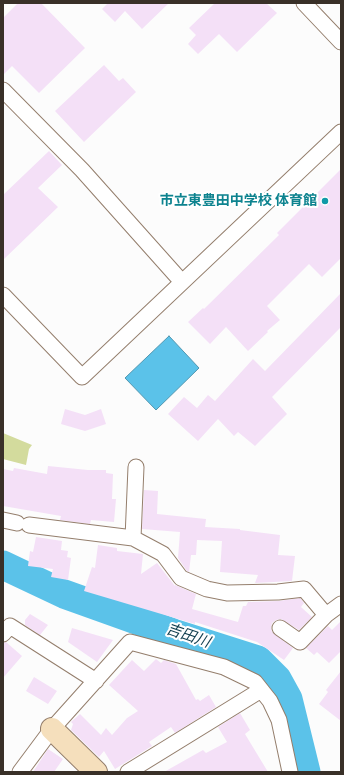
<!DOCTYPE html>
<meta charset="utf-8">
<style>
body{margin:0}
#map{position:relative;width:344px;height:775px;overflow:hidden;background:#fcfcfc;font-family:"Fira Sans",sans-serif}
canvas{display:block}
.frame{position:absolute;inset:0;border:4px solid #393028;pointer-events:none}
</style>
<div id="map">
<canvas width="344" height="775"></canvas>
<div class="frame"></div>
</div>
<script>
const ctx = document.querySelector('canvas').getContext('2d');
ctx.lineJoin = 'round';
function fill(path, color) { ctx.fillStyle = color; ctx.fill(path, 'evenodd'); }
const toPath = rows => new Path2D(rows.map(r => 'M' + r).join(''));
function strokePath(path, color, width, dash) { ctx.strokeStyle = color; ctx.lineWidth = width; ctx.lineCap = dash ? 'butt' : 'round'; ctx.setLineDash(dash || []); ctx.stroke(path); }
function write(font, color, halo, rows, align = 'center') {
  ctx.font = font + ' "Fira Sans","Noto Sans JP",sans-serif'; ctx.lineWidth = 4; ctx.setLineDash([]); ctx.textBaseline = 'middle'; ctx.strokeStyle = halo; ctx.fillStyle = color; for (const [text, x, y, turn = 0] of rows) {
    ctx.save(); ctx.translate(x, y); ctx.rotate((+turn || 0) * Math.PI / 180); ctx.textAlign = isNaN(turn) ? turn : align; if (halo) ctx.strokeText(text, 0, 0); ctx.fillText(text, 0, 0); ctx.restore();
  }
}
const green = toPath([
 [3,433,32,445,29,449,26,465,3,459]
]);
const water = toPath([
 [169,336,199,368,156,410,125,378,169,336]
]);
const river = toPath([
 [3,565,64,594,173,633,258,660,277,679,288,699,306,772]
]);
const building = toPath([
 [18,3,41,3,85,48,39,93,12,66,3,75,3,18],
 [108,3,169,3,142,29,125,11,115,22,102,9],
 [215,3,266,3,277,13,237,52,219,34,198,54,188,44,196,35,189,28],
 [104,65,119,81,123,78,136,92,84,142,55,111],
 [49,151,62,165,38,188,58,207,3,260,3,195],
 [341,169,341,258,322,277,309,264,267,306,280,320,267,331,268,332,248,351,226,327,210,344,188,322,203,308,204,309,279,235,277,233],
 [341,293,341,327,272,397,287,414,255,446,238,432,234,436,218,419,198,441,168,414,184,397,197,408,208,395,215,401,253,359,265,371],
 [65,409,85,415,101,409,106,424,85,431,61,424],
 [48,466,88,470,106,470,106,473,113,474,112,499,116,499,114,522,91,520,90,524,60,520,61,516,3,506,3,469,13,471,14,468,47,474],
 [144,490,158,491,157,514,206,519,205,527,240,529,240,530,280,535,278,555,295,556,292,581,255,583,258,575,220,572,222,541,197,540,196,555,191,555,189,572,187,571,178,558,180,532,142,529],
 [36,537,62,541,61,550,68,551,67,557,71,558,68,580,51,577,53,569,28,566,30,551,33,552],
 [98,545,117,548,117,551,143,554,141,574,157,563,175,586,175,585,196,594,192,609,238,622,243,606,246,606,248,602,278,601,300,598,304,603,301,607,312,617,299,630,281,619,276,620,272,623,271,628,272,632,293,648,284,660,257,642,195,622,195,624,84,591,92,567,95,568],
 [30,614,48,625,40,635,25,625,25,620],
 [341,621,341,651,329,663,317,652,314,655,306,648,328,626,332,630],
 [72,628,113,640,97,662,68,642],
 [6,642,22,656,3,678,3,643],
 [156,659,161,663,164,660,176,664,196,700,198,699,200,701,209,695,216,707,175,733,171,727,149,742,152,746,115,769,104,751,99,757,71,730,73,724,71,722,80,714,101,735,106,728,112,735,127,718,138,711,109,685,132,660,144,671],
 [341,671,341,721,319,704,328,692,326,690],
 [34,677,57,691,48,704,26,691],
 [240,713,250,730,245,734,268,772,164,772,203,750,206,753,227,742,218,727],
 [48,749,63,759,54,772,33,772]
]);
const street = toPath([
 [304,3,341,42],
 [3,90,82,170,182,282],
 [3,295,82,377,341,132],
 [3,520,17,523],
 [29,525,133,538,163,554,181,578,207,589,227,593,278,592,304,589,326,615],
 [133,538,136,467],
 [280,628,300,642,326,615,341,604],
 [3,634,10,626,96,681],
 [20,772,52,729,130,642,224,667,255,682,270,701,279,720,290,772],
 [128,772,261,690]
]);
const secondary = toPath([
 [52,729,96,772]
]);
const markers = [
 [325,201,4,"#0f9aa8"]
];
const cultureNames = [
 ["市立東豊田中学校 体育館",317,201]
];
const waterNames = [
 ["吉田川",188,636,19]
];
fill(green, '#d3db9d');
fill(water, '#5bc2e9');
strokePath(water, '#5196af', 1);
strokePath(river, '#5bc2e9', 29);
fill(building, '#f4e0f7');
strokePath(street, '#947e6c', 17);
strokePath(secondary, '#947e6c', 24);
strokePath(street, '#fff', 15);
strokePath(secondary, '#f5dfbc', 22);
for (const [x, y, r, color] of markers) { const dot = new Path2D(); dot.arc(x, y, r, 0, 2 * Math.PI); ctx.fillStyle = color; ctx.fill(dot); strokePath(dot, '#fff', 1.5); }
write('bold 14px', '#0d838f', '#fff', cultureNames, 'right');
write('italic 15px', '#0e3c4d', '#fff', waterNames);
</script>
